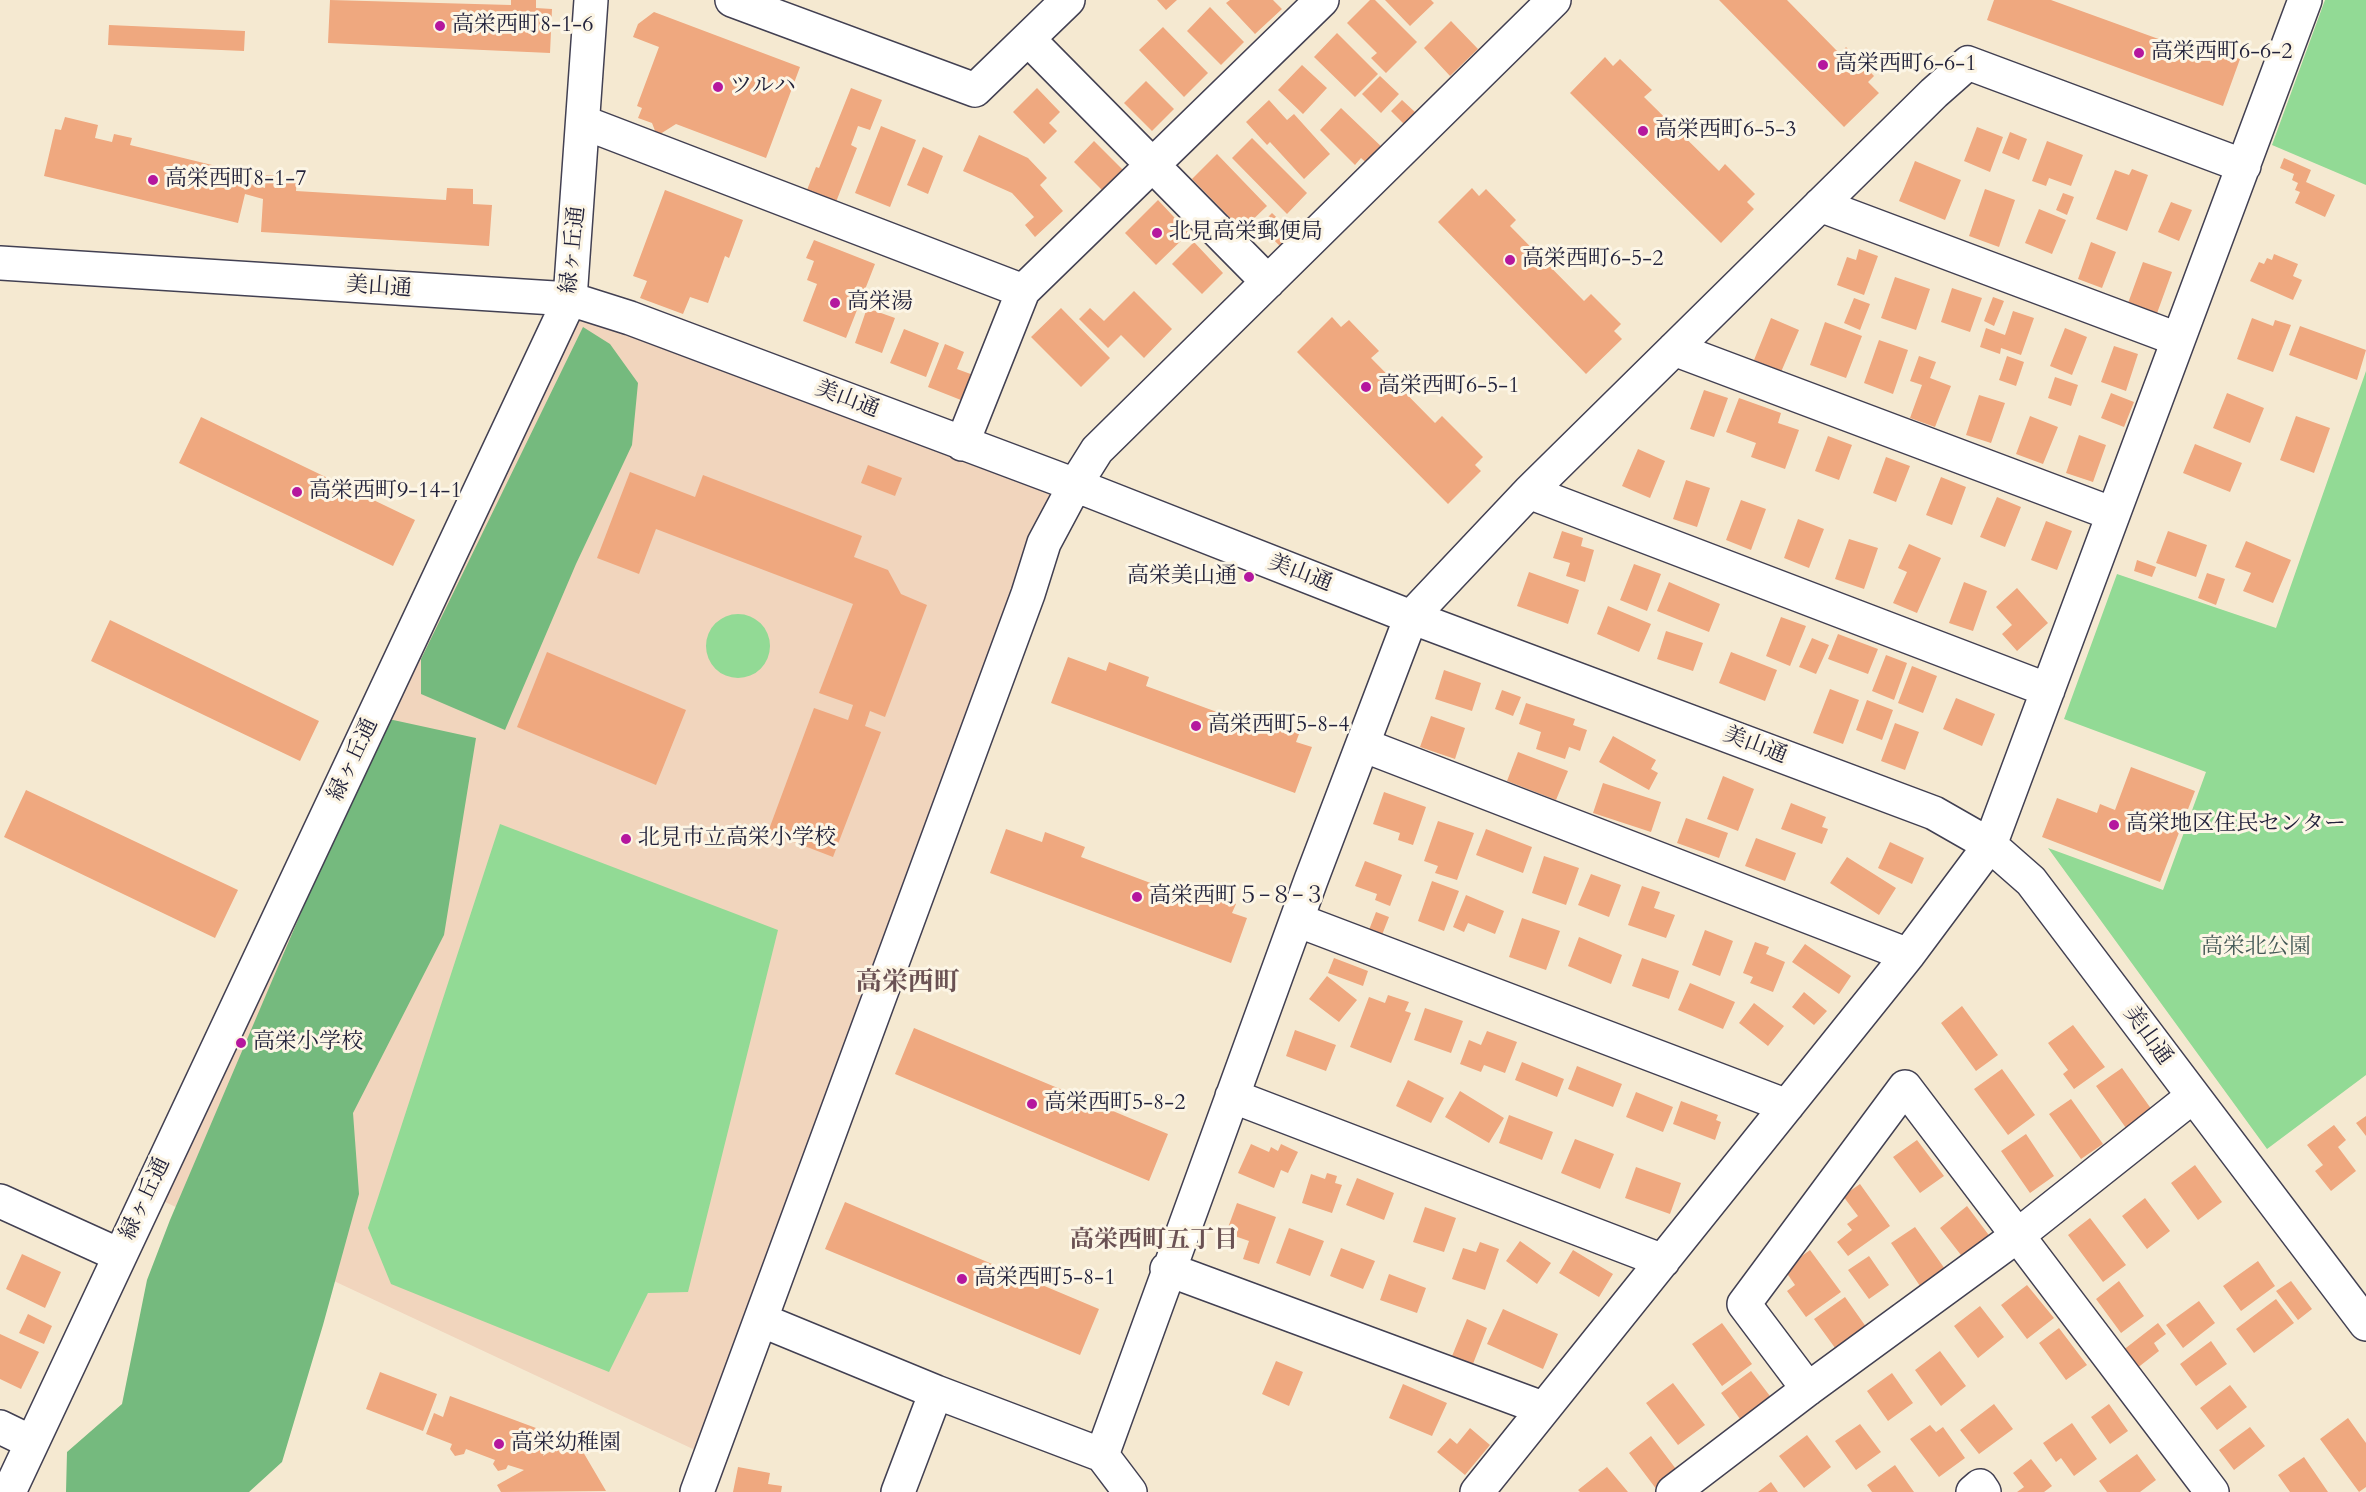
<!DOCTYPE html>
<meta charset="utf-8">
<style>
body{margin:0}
canvas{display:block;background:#f5e9d1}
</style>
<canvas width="2366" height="1492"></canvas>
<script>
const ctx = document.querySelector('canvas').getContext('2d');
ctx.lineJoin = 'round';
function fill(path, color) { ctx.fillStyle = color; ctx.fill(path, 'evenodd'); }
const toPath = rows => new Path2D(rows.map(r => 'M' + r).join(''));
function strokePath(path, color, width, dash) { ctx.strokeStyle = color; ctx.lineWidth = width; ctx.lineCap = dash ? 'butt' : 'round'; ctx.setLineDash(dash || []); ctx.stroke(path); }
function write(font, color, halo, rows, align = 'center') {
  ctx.font = font + ' Cardo,"Noto Serif JP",serif'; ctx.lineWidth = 6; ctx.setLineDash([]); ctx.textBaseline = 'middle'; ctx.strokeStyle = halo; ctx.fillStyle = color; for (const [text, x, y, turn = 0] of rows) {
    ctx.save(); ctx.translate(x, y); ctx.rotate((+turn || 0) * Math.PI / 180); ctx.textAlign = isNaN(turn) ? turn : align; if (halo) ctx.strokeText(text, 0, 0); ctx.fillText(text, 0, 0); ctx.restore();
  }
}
const built = toPath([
 [570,299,1075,485,710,1457,148,1194]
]);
const green = toPath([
 [2325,0,2366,0,2366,185,2272,145],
 [2366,371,2366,1075,2267,1149,2048,848,2163,890,2206,772,2064,719,2117,574,2276,628],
 '706 646a32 32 0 1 1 64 0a32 32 0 1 1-64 0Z',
 [500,824,778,930,688,1292,648,1293,609,1372,391,1284,368,1228]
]);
const forest = toPath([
 [583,327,610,344,638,383,632,445,576,564,505,730,421,694,421,659],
 [384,718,476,738,444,935,353,1113,359,1194,323,1325,282,1462,249,1492,66,1492,67,1452,122,1404,147,1280,170,1220]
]);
const building = toPath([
 [330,0,511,5,511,0,536,0,536,8,552,9,550,53,328,43],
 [1157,0,1177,0,1166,10],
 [1230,0,1273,0,1282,9,1255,34,1226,3],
 [1370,0,1375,0,1417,42,1386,73,1371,58,1377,53,1347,23],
 [1385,0,1431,0,1434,3,1410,26],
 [1719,0,1787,0,1840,54,1846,47,1874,76,1868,82,1879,93,1844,127],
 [1994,0,2051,0,2211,58,2214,49,2240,59,2223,106,1987,20],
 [1210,7,1244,42,1221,65,1187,31],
 [654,12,800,67,766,158,676,124,657,136,652,123,638,118,642,108,637,106,659,47,633,37,638,24],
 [1451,21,1478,49,1450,76,1424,48],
 [109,25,245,31,244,51,108,45],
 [1163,27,1208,73,1184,97,1139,50],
 [1337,33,1378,74,1355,97,1314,57],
 [1605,57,1613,66,1620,59,1652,90,1644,97,1719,171,1725,164,1755,194,1747,202,1754,209,1721,243,1570,93],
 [1302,65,1327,88,1303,114,1278,90],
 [1380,76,1399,94,1381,113,1362,94],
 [1146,81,1174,109,1152,131,1124,103],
 [851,88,882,100,870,130,858,126,851,145,857,148,836,202,807,190,816,167,819,168],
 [1037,88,1060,112,1049,123,1057,131,1044,144,1013,112],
 [1269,100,1287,120,1294,114,1330,154,1304,179,1270,142,1267,145,1246,122],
 [1402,100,1415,112,1404,124,1391,111],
 [1341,108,1386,151,1371,167,1361,158,1355,165,1320,130],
 [65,117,98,125,95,138,112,142,114,134,132,138,130,145,249,174,247,183,265,188,266,175,297,177,296,191,446,200,447,188,473,189,473,204,492,205,489,246,261,232,263,199,245,194,238,223,44,176,55,129,61,130],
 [881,126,916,140,890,207,855,193],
 [1977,127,2003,137,1990,172,1964,161],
 [2010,132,2027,139,2019,160,2002,153],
 [979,135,1028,158,1047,178,1040,185,1063,211,1035,237,1025,225,1034,217,1012,193,963,171],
 [1252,138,1307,193,1287,214,1232,158],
 [1094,141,1124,171,1104,192,1074,162],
 [2047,141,2083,155,2071,186,2049,178,2046,186,2032,181],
 [923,147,943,156,928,194,907,185],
 [1217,154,1267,206,1242,230,1192,179],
 [2284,158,2311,170,2306,182,2335,195,2325,217,2295,203,2300,192,2295,190,2298,183,2292,180,2294,174,2280,168],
 [1915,161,1961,180,1945,220,1899,201],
 [2132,169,2148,175,2127,231,2096,219,2115,170,2129,175],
 [1472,188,1479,196,1486,189,1516,220,1510,226,1584,301,1591,294,1621,324,1614,331,1622,339,1586,374,1438,222],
 [1985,189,2015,200,1999,247,1969,236],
 [665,190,743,220,729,258,725,256,708,303,690,297,683,314,640,298,647,281,633,276],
 [2063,193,2074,197,2067,215,2056,210],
 [1158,200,1189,233,1156,265,1125,233],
 [2171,202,2192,210,2179,241,2158,232],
 [2039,209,2066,220,2052,254,2025,243],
 [1272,213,1293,233,1280,246,1259,226],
 [814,240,875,264,846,338,803,321,817,284,807,280,814,261,806,258],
 [1194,242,1223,273,1202,294,1172,264],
 [2091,242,2116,252,2102,288,2078,279],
 [1859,249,1878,256,1864,295,1837,285,1847,257,1856,260],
 [2274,254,2298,264,2293,276,2302,280,2293,300,2250,281,2259,262,2264,264,2267,258,2272,260],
 [2143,262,2172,272,2156,316,2127,306],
 [1895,277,1930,289,1916,330,1881,318],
 [1952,288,1982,298,1970,332,1941,322],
 [1134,291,1172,329,1144,358,1121,335,1108,348,1079,319,1090,308,1104,321],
 [1993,297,2004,301,1994,326,1984,321],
 [1854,298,1870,304,1860,330,1844,323],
 [867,308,895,318,882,353,855,343],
 [1061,308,1110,358,1081,387,1031,337],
 [2013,311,2034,318,2021,355,2001,348,2000,354,1980,347,1986,328,2005,335],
 [1332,317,1341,327,1349,320,1379,351,1371,358,1435,423,1442,416,1483,457,1475,465,1481,471,1448,504,1297,352],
 [1771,318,1799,330,1781,372,1754,360],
 [2252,318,2273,326,2275,320,2291,325,2273,372,2237,359],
 [1825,322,1862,336,1846,378,1810,365],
 [2300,326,2366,350,2357,380,2289,355],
 [2065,328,2087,337,2072,375,2050,366],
 [904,329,939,343,926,377,890,363],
 [1879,340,1908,350,1893,394,1864,383],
 [945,344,964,352,957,369,976,376,966,402,928,387],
 [2114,346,2138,354,2126,391,2101,382],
 [1919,356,1936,362,1930,378,1951,386,1935,427,1910,418,1922,385,1910,381],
 [2007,356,2024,362,2016,386,1999,380],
 [2055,377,2078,385,2071,406,2048,398],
 [1704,390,1728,398,1714,437,1690,429],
 [2111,393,2134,402,2124,427,2101,418],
 [2227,393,2264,408,2250,443,2213,428],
 [1979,395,2005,403,1991,443,1966,435],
 [1739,398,1781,413,1778,423,1799,430,1785,469,1751,457,1756,443,1726,432],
 [2030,416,2058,427,2043,464,2016,454],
 [2296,416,2330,428,2314,473,2280,460],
 [201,417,415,520,393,566,179,463],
 [2079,435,2106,445,2093,482,2066,473],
 [1828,436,1852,445,1839,480,1815,471],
 [2195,444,2242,463,2230,492,2183,473],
 [1638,449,1665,461,1650,498,1622,486],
 [1886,457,1910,466,1896,502,1873,493],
 [868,465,902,478,895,496,861,483],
 [630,472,695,497,703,475,862,536,854,557,888,570,901,594,927,605,885,717,870,711,865,726,881,732,833,857,768,832,814,708,848,720,853,705,819,693,853,604,656,529,639,574,597,558],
 [1941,477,1966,487,1952,525,1926,515],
 [1686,480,1710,488,1697,527,1673,519],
 [1997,497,2021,507,2005,547,1980,537],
 [1741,500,1766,509,1751,550,1726,540],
 [1798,519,1824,529,1809,568,1784,558],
 [2046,521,2072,531,2057,570,2031,560],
 [1562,531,1583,538,1581,546,1594,550,1585,582,1566,576,1570,563,1553,558],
 [2168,531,2207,545,2196,577,2156,563],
 [1849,539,1878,548,1864,589,1835,579],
 [2246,541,2291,560,2273,603,2243,591,2251,573,2235,567],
 [1909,544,1941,558,1917,613,1893,603,1907,572,1898,568],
 [2137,560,2156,567,2152,577,2134,571],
 [1634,564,1661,574,1647,611,1620,600],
 [1529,572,1579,590,1568,624,1517,606],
 [2207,573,2225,579,2216,605,2198,598],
 [1669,582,1720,604,1709,632,1657,611],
 [1964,582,1987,591,1973,631,1949,623],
 [2017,588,2048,623,2017,651,2002,634,2012,625,1996,607],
 [1608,606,1651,624,1639,652,1597,634],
 [1781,617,1806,626,1790,666,1766,656],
 [110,620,319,721,300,761,91,661],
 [1666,631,1703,643,1693,671,1657,659],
 [1838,634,1878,649,1868,674,1828,659],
 [1812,638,1829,645,1816,674,1799,667],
 [547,652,686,710,656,785,517,727],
 [1731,652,1777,670,1765,701,1719,683],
 [1886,655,1907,663,1894,700,1872,691],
 [1068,657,1106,671,1109,662,1149,677,1146,686,1236,719,1239,712,1299,734,1296,742,1312,747,1295,793,1051,703],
 [1912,666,1937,676,1923,713,1898,703],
 [1444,670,1481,683,1472,711,1435,699],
 [1830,689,1859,700,1843,744,1813,733],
 [1502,690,1521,697,1513,716,1495,709],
 [1956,698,1995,714,1982,746,1943,729],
 [1867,700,1893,710,1882,740,1856,730],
 [1526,703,1575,719,1573,725,1587,730,1580,751,1569,747,1565,759,1536,749,1541,732,1519,724],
 [1431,716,1465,728,1455,759,1420,747],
 [1895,723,1919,732,1905,770,1881,761],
 [1613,736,1656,760,1651,769,1658,773,1649,790,1599,762],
 [1518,752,1568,771,1556,800,1507,781],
 [2131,767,2195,791,2160,882,2042,837,2057,798,2097,813,2100,804,2115,810],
 [1723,776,1754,789,1738,831,1707,819],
 [1603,783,1661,802,1651,832,1593,813],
 [26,790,238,890,215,938,4,837],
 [1384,792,1426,807,1413,845,1398,840,1400,833,1373,824],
 [1791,803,1826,817,1822,827,1828,829,1822,844,1781,829],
 [1686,818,1728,833,1719,858,1677,843],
 [1438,821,1474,833,1457,880,1435,873,1438,866,1424,861],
 [1006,829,1042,842,1045,832,1085,847,1081,857,1172,891,1175,881,1236,904,1232,913,1247,918,1231,963,990,873],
 [1486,829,1532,847,1523,873,1476,855],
 [1756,838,1796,853,1785,881,1745,866],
 [1890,842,1924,858,1912,884,1878,868],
 [1544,856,1579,868,1566,905,1532,893],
 [1847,857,1896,888,1879,915,1830,883],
 [1365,861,1402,875,1390,906,1375,900,1377,894,1355,886],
 [1591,874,1621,885,1609,917,1578,905],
 [1432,881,1459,891,1444,931,1418,921],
 [1642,886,1660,892,1654,908,1675,915,1666,938,1628,925],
 [1466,895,1504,911,1495,934,1468,923,1464,932,1453,927],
 [1376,912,1389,917,1380,940,1367,935],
 [1522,918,1560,931,1546,970,1509,957],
 [1705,930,1733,941,1720,976,1692,965],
 [1579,937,1622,955,1611,984,1568,966],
 [1755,942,1769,947,1766,954,1785,962,1773,992,1750,983,1753,977,1743,973],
 [1805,944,1851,976,1839,994,1792,962],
 [1334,958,1368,971,1363,986,1328,973],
 [1642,958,1679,971,1669,999,1632,986],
 [1327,976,1357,1000,1339,1022,1309,999],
 [1690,983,1735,1002,1723,1029,1678,1010],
 [1804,992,1827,1011,1814,1025,1792,1007],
 [1388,995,1409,1002,1405,1011,1411,1013,1391,1063,1350,1047,1369,997,1385,1003],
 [1754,1003,1784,1026,1768,1046,1739,1023],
 [1962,1006,1998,1055,1976,1071,1941,1023],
 [1425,1008,1463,1021,1451,1053,1414,1040],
 [2073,1025,2105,1067,2074,1089,2063,1074,2068,1070,2048,1043],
 [914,1028,1168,1134,1149,1181,895,1074],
 [1295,1030,1336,1045,1326,1071,1286,1056],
 [1487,1031,1517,1042,1505,1073,1484,1065,1481,1072,1460,1064,1469,1040,1481,1045],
 [1522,1062,1564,1079,1557,1097,1515,1080],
 [1577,1066,1622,1084,1613,1107,1568,1089],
 [2122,1068,2152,1110,2126,1128,2096,1086],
 [2002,1069,2035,1115,2008,1135,1974,1089],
 [1408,1080,1444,1098,1431,1123,1396,1106],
 [1460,1091,1504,1118,1489,1143,1445,1117],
 [1636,1092,1673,1107,1663,1132,1626,1117],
 [2071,1099,2103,1144,2081,1159,2049,1114],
 [1681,1101,1718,1115,1716,1120,1721,1122,1715,1140,1673,1124],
 [1509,1115,1553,1132,1542,1160,1499,1143],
 [2366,1116,2366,1136,2356,1123],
 [2334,1125,2346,1140,2338,1147,2356,1171,2331,1191,2315,1171,2323,1165,2307,1145],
 [2026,1134,2054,1176,2030,1193,2001,1151],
 [1575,1139,1614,1154,1600,1189,1561,1173],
 [1917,1140,1944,1176,1920,1193,1893,1157],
 [1251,1144,1269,1152,1271,1147,1278,1151,1281,1144,1298,1152,1288,1173,1281,1170,1274,1188,1238,1173],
 [2195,1165,2222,1202,2198,1220,2171,1183],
 [1636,1167,1681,1183,1670,1214,1625,1198],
 [1327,1173,1337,1176,1335,1183,1342,1185,1332,1213,1302,1203,1311,1174,1325,1179],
 [1357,1178,1394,1193,1384,1220,1346,1205],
 [1860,1184,1890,1226,1848,1256,1837,1242,1852,1230,1847,1224,1858,1216,1843,1196],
 [2145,1198,2170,1231,2147,1249,2122,1216],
 [845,1202,1099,1309,1080,1355,825,1249],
 [1237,1203,1276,1217,1259,1264,1243,1259,1249,1241,1226,1233],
 [1967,1206,1991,1238,1964,1259,1940,1228],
 [1425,1207,1456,1218,1444,1252,1413,1242],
 [2090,1218,2126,1265,2103,1282,2068,1235],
 [1915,1227,1945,1269,1920,1286,1891,1243],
 [1289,1228,1324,1241,1310,1276,1276,1263],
 [1520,1241,1551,1263,1537,1284,1506,1261],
 [1480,1242,1499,1249,1485,1290,1452,1279,1463,1248,1476,1252],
 [1341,1248,1375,1261,1363,1289,1330,1276],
 [1573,1250,1613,1274,1599,1297,1559,1273],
 [1810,1250,1841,1292,1806,1317,1787,1291,1795,1285,1784,1269],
 [22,1254,61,1272,45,1308,6,1289],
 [1869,1256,1889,1285,1869,1299,1848,1270],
 [2258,1261,2275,1286,2241,1311,2223,1286],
 [1389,1274,1426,1288,1417,1313,1380,1300],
 [2119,1281,2144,1316,2121,1333,2096,1299],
 [2291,1281,2312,1309,2298,1320,2276,1291],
 [2027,1285,2054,1318,2027,1339,2001,1305],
 [1845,1297,1869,1331,1838,1352,1814,1319],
 [2276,1299,2294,1323,2254,1353,2236,1329],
 [2199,1301,2215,1323,2183,1348,2166,1325],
 [1980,1306,2004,1337,1978,1358,1954,1326],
 [1503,1309,1558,1334,1543,1369,1487,1344],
 [28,1314,52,1326,44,1344,19,1333],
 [1467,1319,1487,1328,1469,1374,1448,1366],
 [1722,1323,1752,1364,1722,1386,1692,1344],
 [2158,1323,2166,1334,2154,1343,2159,1351,2136,1369,2122,1351],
 [2059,1328,2087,1365,2066,1380,2039,1343],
 [0,1334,39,1352,21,1389,0,1379],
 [2211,1341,2227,1364,2196,1386,2180,1364],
 [1940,1351,1966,1386,1941,1406,1915,1370],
 [1276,1361,1303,1372,1289,1406,1262,1394],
 [1751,1371,1776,1404,1746,1427,1721,1393],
 [380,1372,437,1394,423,1431,366,1409],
 [1892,1373,1913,1403,1888,1421,1867,1391],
 [1673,1383,1705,1425,1678,1445,1646,1403],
 [1403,1384,1447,1403,1432,1436,1389,1418],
 [2230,1385,2247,1407,2217,1430,2200,1408],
 [450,1396,536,1428,532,1437,547,1443,543,1456,562,1444,567,1452,579,1445,606,1491,501,1492,497,1485,524,1470,508,1465,506,1469,498,1471,493,1464,495,1460,466,1449,464,1454,455,1456,450,1449,452,1444,426,1434,434,1413,443,1417],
 [1994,1404,2013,1429,1979,1454,1960,1430],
 [2109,1404,2128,1431,2110,1444,2091,1417],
 [2348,1418,2366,1443,2366,1487,2359,1492,2320,1439],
 [2072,1423,2097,1459,2074,1476,2061,1458,2056,1462,2043,1443],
 [1860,1424,1881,1452,1856,1470,1835,1441],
 [1930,1425,1936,1432,1943,1427,1965,1458,1939,1477,1910,1439],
 [2250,1427,2265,1446,2234,1470,2219,1450],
 [1470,1428,1490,1445,1465,1475,1437,1452,1450,1438,1457,1444],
 [1807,1435,1831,1467,1804,1488,1779,1456],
 [1651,1436,1679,1473,1657,1490,1629,1453],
 [2137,1454,2156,1480,2140,1492,2107,1492,2099,1481],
 [2304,1457,2328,1492,2290,1492,2278,1475],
 [2031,1459,2052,1486,2044,1492,2017,1492,2024,1487,2013,1473],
 [1895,1465,1914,1492,1872,1492,1867,1485],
 [738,1467,770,1473,768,1484,782,1486,781,1492,733,1492],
 [1607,1467,1628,1492,1580,1492,1578,1490],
 [1771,1482,1778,1492,1758,1492]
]);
const minor = toPath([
 [732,0,975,90,1068,0],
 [1028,39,1268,282],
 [585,123,1023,291],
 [1820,205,2177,339],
 [0,263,570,299,630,318,1075,485,1411,617,1934,813,1990,845,2031,881,2366,1324],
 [1674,349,2113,514],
 [962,444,1023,291,1322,0],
 [1529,492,2048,690],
 [1363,745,1908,955],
 [1297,920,1787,1106],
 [1232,1096,1663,1261],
 [0,1201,119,1255],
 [1167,1269,1542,1408],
 [761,1320,936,1392,1102,1455],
 [1808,1389,1744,1304,1905,1087,2212,1492],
 [0,1427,31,1442],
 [1102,1455,1311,880,1411,617,1529,492,1934,93,1968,63,2244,166],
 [1102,1455,1130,1492],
 [9,1492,570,299,591,0],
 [697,1492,1028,594,1044,543,1075,485,1097,450,1554,0],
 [898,1492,936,1392],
 [1477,1492,1908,955,1990,845,2305,0],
 [1673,1492,1808,1389,2017,1236,2192,1097],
 [1973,1492,1980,1486,1984,1492]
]);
const markers = [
 [440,26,6,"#b5179e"],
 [2139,53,6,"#b5179e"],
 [1823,65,6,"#b5179e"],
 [718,87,6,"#b5179e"],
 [1643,131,6,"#b5179e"],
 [153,180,6,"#b5179e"],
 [1157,233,6,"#b5179e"],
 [1510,260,6,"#b5179e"],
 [835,303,6,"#b5179e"],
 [1366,387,6,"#b5179e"],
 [297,492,6,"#b5179e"],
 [1249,577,6,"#b5179e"],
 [1196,726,6,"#b5179e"],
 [2114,825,6,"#b5179e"],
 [626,839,6,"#b5179e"],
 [1137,897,6,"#b5179e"],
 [241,1043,6,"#b5179e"],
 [1032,1104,6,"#b5179e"],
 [962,1279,6,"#b5179e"],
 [499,1444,6,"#b5179e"]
];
const poiNames = [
 ["高栄西町8-1-6",452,26],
 ["高栄西町6-6-2",2151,53],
 ["高栄西町6-6-1",1835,65],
 ["ツルハ",730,87],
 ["高栄西町6-5-3",1655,131],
 ["高栄西町8-1-7",165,180],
 ["北見高栄郵便局",1169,233],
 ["高栄西町6-5-2",1522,260],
 ["高栄湯",847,303],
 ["高栄西町6-5-1",1378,387],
 ["高栄西町9-14-1",309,492],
 ["高栄美山通",1237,577,"right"],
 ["高栄西町5-8-4",1208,726],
 ["高栄地区住民センター",2126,825],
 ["北見市立高栄小学校",638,839],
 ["高栄西町５−８−３",1149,897],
 ["高栄小学校",253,1043],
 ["高栄西町5-8-2",1044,1104],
 ["高栄西町5-8-1",974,1279],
 ["高栄幼稚園",511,1444]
];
const streetNames = [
 ["緑ヶ丘通",574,250,-84],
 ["美山通",379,288,4],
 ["美山通",847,400,21],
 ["美山通",1300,574,21],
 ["美山通",1755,746,21],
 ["緑ヶ丘通",354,760,-65],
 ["美山通",2147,1036,54],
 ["緑ヶ丘通",146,1199,-65]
];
const parkNames = [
 ["高栄北公園",2256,948]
];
const neighbourhoodNames = [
 ["高栄西町五丁目",1154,1241]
];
const quarterNames = [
 ["高栄西町",908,984]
];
fill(built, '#f1d5bd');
fill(green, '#92da95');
fill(forest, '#75ba7e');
fill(building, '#efa87f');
strokePath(minor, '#424052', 36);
strokePath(minor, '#fff', 33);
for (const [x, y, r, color] of markers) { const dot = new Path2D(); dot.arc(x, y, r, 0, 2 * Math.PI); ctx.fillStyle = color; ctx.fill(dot); strokePath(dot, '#fcf5e5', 2); }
write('22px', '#22223b', '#fcf5e5', poiNames, 'left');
write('22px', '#22223b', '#fcf5e5', streetNames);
write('22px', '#445956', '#fcf5e5', parkNames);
write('bold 24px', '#6a5153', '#fcf5e5', neighbourhoodNames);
write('bold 26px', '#6a5153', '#fcf5e5', quarterNames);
</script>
